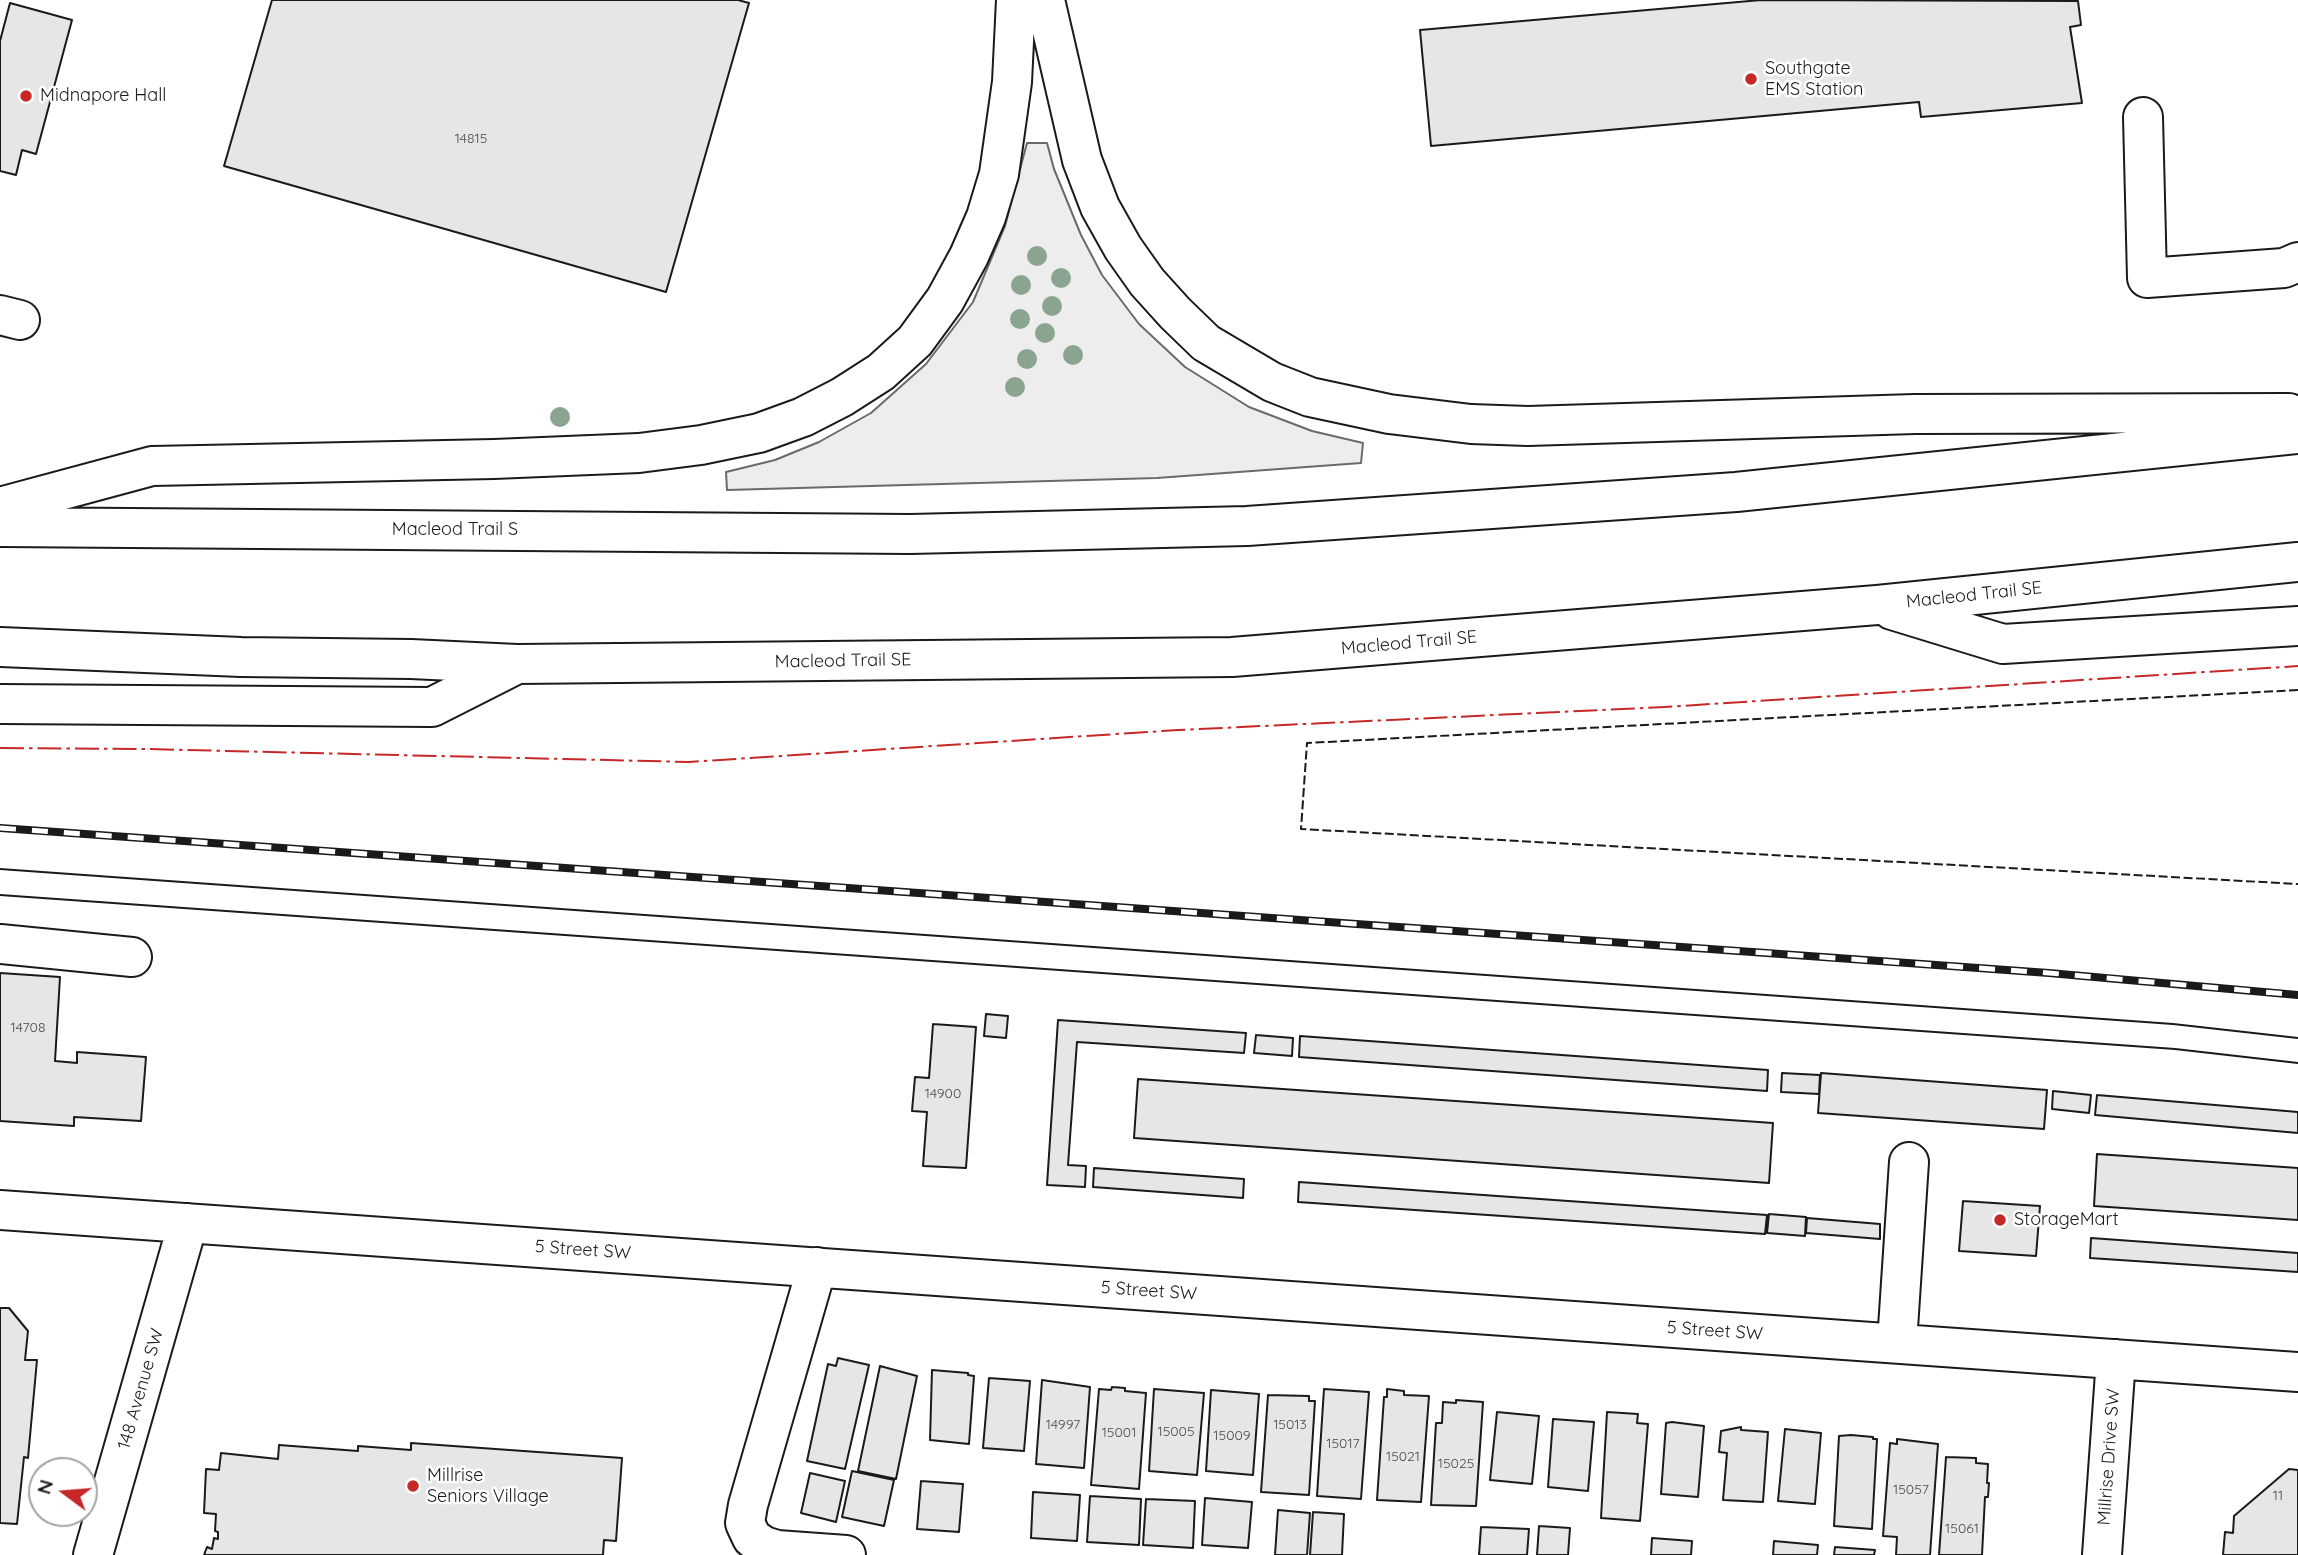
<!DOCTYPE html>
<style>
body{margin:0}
#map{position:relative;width:2298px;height:1555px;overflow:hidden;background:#fff;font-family:Quicksand,sans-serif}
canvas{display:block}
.north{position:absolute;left:28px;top:1457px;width:70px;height:70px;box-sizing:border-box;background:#fff;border:2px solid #a3a3a3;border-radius:50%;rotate:286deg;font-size:19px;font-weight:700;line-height:28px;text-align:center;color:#1a1a1a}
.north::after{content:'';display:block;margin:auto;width:24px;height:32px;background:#c62828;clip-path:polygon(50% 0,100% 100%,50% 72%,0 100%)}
</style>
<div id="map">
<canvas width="2298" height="1555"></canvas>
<div class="north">N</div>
</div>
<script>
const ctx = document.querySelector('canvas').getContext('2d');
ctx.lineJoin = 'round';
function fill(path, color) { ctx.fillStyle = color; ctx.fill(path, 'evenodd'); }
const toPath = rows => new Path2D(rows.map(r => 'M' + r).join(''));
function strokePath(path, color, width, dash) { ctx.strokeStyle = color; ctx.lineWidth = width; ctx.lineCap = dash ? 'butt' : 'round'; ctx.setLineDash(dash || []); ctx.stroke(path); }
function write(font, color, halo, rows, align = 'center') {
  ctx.font = font + ' Quicksand,sans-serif'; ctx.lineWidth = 5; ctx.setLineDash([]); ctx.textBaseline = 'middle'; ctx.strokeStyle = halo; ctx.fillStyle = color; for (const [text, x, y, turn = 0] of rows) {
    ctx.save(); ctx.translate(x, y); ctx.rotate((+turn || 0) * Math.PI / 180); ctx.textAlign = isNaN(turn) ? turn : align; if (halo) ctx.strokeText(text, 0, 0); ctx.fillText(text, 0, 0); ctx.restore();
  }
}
const green = toPath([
 [1027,143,1047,143,1054,169,1081,235,1102,275,1139,324,1185,367,1249,407,1312,431,1363,443,1361,463,1157,478,727,490,726,472,775,460,819,442,871,413,926,364,973,302,1005,226,1027,143]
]);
const building = toPath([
 [272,0,738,0,749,3,666,292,224,166,272,0],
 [1761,0,2078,1,2081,25,2070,27,2082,103,1921,117,1919,102,1431,146,1420,30,1761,0],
 [10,3,72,20,36,154,22,150,16,175,0,171,0,41,10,3],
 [0,973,60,977,55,1061,77,1063,77,1052,146,1057,141,1121,74,1117,74,1126,0,1121,0,973],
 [986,1014,1008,1016,1006,1038,984,1036,986,1014],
 [1058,1020,1246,1033,1244,1053,1077,1042,1068,1165,1086,1166,1085,1187,1047,1185,1058,1020],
 [933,1024,976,1027,966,1168,923,1166,927,1112,912,1111,915,1077,929,1078,933,1024],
 [1256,1035,1293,1038,1292,1056,1254,1053,1256,1035],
 [1300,1036,1768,1070,1767,1091,1299,1057,1300,1036],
 [1782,1073,1820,1075,1819,1094,1781,1092,1782,1073],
 [1821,1073,2047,1090,2044,1129,1818,1113,1821,1073],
 [1138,1079,1773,1123,1769,1183,1134,1138,1138,1079],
 [2053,1091,2091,1095,2089,1113,2052,1109,2053,1091],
 [2097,1095,2298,1112,2298,1133,2095,1115,2097,1095],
 [2097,1154,2298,1168,2298,1220,2094,1206,2097,1154],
 [1094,1168,1244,1179,1243,1198,1093,1187,1094,1168],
 [1299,1182,1767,1215,1765,1234,1298,1202,1299,1182],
 [1963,1201,2040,1206,2036,1256,1959,1251,1963,1201],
 [1769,1214,1806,1217,1805,1236,1767,1233,1769,1214],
 [1807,1218,1880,1224,1880,1239,1806,1233,1807,1218],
 [2091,1238,2298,1253,2298,1272,2090,1258,2091,1238],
 [0,1308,9,1308,28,1331,25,1360,37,1360,28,1458,24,1457,17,1524,0,1523,0,1308],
 [838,1358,869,1365,845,1469,807,1461,828,1364,836,1366,838,1358],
 [880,1366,917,1376,896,1479,858,1471,880,1366],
 [932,1370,968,1373,968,1375,974,1376,969,1444,930,1440,932,1370],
 [989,1378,1030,1381,1024,1451,983,1448,989,1378],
 [1042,1380,1090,1387,1084,1468,1036,1464,1042,1380],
 [1112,1387,1125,1388,1125,1391,1146,1393,1139,1489,1091,1485,1099,1389,1111,1390,1112,1387],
 [1154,1389,1204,1393,1197,1475,1149,1471,1154,1389],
 [1324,1389,1369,1392,1361,1499,1317,1496,1324,1389],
 [1387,1389,1404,1391,1404,1395,1429,1396,1421,1502,1377,1500,1384,1397,1387,1397,1387,1389],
 [1211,1390,1259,1394,1253,1475,1206,1471,1211,1390],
 [1268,1395,1309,1396,1309,1401,1315,1401,1309,1495,1261,1492,1268,1395],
 [1456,1400,1483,1402,1476,1506,1431,1505,1436,1423,1442,1423,1443,1402,1456,1403,1456,1400],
 [1497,1412,1539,1416,1532,1484,1490,1480,1497,1412],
 [1607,1412,1638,1414,1637,1423,1648,1424,1640,1521,1601,1518,1607,1412],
 [1553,1419,1594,1422,1588,1491,1548,1487,1553,1419],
 [1672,1422,1704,1426,1698,1497,1661,1494,1666,1423,1672,1422],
 [1741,1427,1741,1430,1768,1432,1763,1502,1723,1500,1727,1453,1719,1452,1721,1431,1741,1427],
 [1785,1429,1821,1433,1815,1504,1778,1501,1785,1429],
 [1851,1435,1873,1437,1873,1439,1877,1439,1872,1529,1834,1526,1839,1436,1851,1435],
 [1897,1439,1938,1444,1930,1555,1896,1555,1897,1537,1883,1536,1890,1443,1897,1444,1897,1439],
 [411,1443,622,1458,616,1541,604,1540,603,1555,204,1555,207,1547,212,1549,214,1538,218,1539,218,1532,215,1531,216,1514,204,1513,206,1469,219,1470,221,1453,278,1459,279,1445,358,1451,358,1446,411,1450,411,1443],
 [1946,1457,1976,1458,1976,1463,1988,1464,1987,1483,1989,1483,1988,1497,1985,1497,1982,1555,1939,1555,1946,1457],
 [2289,1469,2298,1470,2298,1555,2223,1555,2225,1532,2233,1533,2234,1516,2289,1469],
 [852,1471,894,1480,884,1526,842,1517,852,1471],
 [810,1473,845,1481,836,1522,801,1513,810,1473],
 [921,1481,963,1484,959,1532,917,1529,921,1481],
 [1033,1492,1080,1495,1077,1541,1031,1538,1033,1492],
 [1090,1496,1141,1499,1139,1545,1087,1542,1090,1496],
 [1205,1498,1252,1502,1248,1548,1202,1545,1205,1498],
 [1146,1499,1195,1501,1193,1548,1143,1545,1146,1499],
 [1278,1510,1310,1513,1307,1555,1275,1555,1278,1510],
 [1313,1512,1344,1514,1342,1555,1310,1555,1313,1512],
 [1539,1526,1570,1528,1568,1555,1537,1555,1539,1526],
 [1481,1527,1529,1529,1527,1555,1479,1555,1481,1527],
 [1652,1538,1692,1541,1691,1555,1651,1555,1652,1538],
 [1774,1541,1818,1545,1817,1555,1773,1555,1774,1541],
 [1835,1547,1875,1550,1874,1555,1834,1555,1835,1547]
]);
const minor = toPath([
 [2143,117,2147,278,2284,268,2298,262],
 [0,315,20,320],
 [0,944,132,957],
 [0,1210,2298,1372],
 [817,1267,748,1505,745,1523,752,1538,764,1546,777,1550,846,1555],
 [1897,1343,1909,1162],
 [93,1555,188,1223],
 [2102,1555,2116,1359]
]);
const highway = toPath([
 [1045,0,1082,160,1100,207,1123,248,1147,282,1175,313,1206,343,1272,382,1310,397,1389,414,1471,424,1528,426,1915,414,2289,413],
 [0,507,152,466,494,459,639,453,701,445,759,433,803,417,842,397,881,372,915,341,945,300,969,256,986,217,999,174,1012,82,1016,0],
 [0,527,910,534,1247,526,1736,492,2298,434],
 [1892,610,2003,644,2298,626],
 [0,647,241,657,411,659,517,664,1232,657,1877,605,2298,562],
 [0,704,432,707,513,666]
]);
const tram = toPath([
 [0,869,2173,1024,2298,1038],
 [0,895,2175,1049,2298,1063]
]);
const rail = toPath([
 [0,828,1724,950,2049,973,2298,995]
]);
const fence = toPath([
 [2298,690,1307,743,1301,829,2298,884]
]);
const power = toPath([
 [0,748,145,749,689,762,1178,730,1665,707,2298,666]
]);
const trees = [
 [1037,256],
 [1061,278],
 [1021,285],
 [1052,306],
 [1020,319],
 [1045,333],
 [1073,355],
 [1027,359],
 [1015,387],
 [560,417]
];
const markers = [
 [1751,79,7,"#c62828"],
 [26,96,7,"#c62828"],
 [2000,1220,7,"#c62828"],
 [413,1486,7,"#c62828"]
];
const numberNames = [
 ["14815",471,139],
 ["14708",28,1028],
 ["14900",943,1094],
 ["14997",1063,1425],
 ["15013",1290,1425],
 ["15005",1176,1432],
 ["15001",1119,1433],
 ["15009",1232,1436],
 ["15017",1343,1444],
 ["15021",1403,1457],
 ["15025",1456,1464],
 ["15057",1911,1490],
 ["11",2278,1496],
 ["15061",1962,1529]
];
const poiNames = [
 ["Southgate",1765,69],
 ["EMS Station",1765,90],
 ["Midnapore Hall",40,96],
 ["StorageMart",2014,1220],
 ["Millrise",427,1476],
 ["Seniors Village",427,1497]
];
const streetNames = [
 ["Macleod Trail S",455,530],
 ["Macleod Trail SE",1974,595,-6],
 ["Macleod Trail SE",1409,643,-5],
 ["Macleod Trail SE",843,661,-1],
 ["5 Street SW",583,1250,4],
 ["5 Street SW",1149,1291,4],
 ["5 Street SW",1715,1331,4],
 ["148 Avenue SW",141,1389,-74],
 ["Millrise Drive SW",2109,1457,-86]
];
fill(green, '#ededed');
strokePath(green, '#6a6a6a', 2);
fill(building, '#e6e6e6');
strokePath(building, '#1a1a1a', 2);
strokePath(minor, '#1a1a1a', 42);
strokePath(highway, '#1a1a1a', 42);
strokePath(minor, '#fff', 38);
strokePath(highway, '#fff', 38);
strokePath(tram, '#1a1a1a', 2);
strokePath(rail, '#1a1a1a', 8);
strokePath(rail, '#fff', 5, [16]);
strokePath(fence, '#1a1a1a', 2, [9, 3.5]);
strokePath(power, '#c62828', 2, [24, 5, 3.5, 5]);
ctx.fillStyle = '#8aa48f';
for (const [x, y] of trees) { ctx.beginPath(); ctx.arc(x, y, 10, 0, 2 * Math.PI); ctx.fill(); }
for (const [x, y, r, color] of markers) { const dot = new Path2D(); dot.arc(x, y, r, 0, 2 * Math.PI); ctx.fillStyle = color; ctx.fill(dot); strokePath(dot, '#fff', 2.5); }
write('14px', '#4d4d4d', null, numberNames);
write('18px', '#1a1a1a', '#fff', poiNames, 'left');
write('18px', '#1a1a1a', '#fff', streetNames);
</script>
